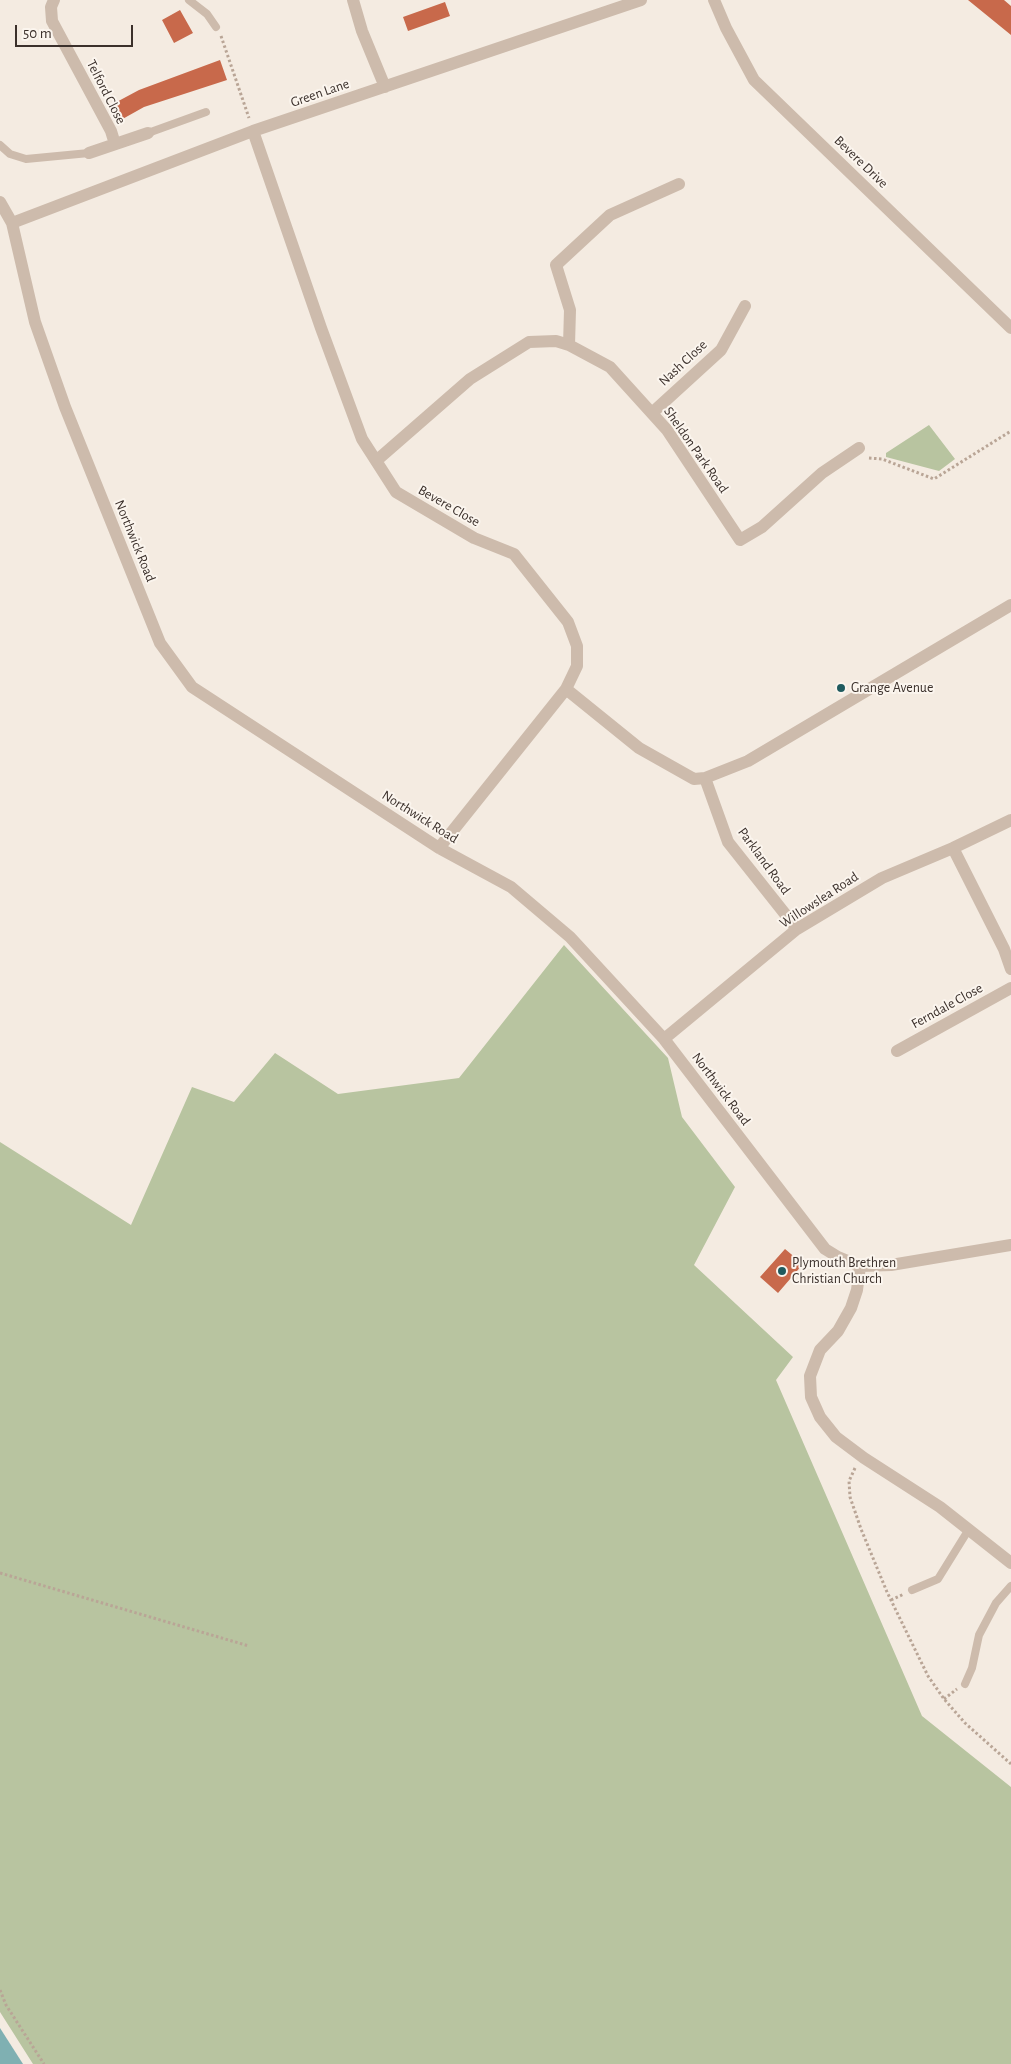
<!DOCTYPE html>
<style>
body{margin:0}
#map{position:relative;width:1011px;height:2064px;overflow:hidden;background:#f4ebe1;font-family:"Alegreya Sans",sans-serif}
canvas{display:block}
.scale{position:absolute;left:15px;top:25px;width:118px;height:22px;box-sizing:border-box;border:2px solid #3b302b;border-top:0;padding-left:6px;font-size:15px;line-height:18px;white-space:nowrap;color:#3b302b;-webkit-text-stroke:4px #fbf5ee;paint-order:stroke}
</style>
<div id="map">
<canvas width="1011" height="2064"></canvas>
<div class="scale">50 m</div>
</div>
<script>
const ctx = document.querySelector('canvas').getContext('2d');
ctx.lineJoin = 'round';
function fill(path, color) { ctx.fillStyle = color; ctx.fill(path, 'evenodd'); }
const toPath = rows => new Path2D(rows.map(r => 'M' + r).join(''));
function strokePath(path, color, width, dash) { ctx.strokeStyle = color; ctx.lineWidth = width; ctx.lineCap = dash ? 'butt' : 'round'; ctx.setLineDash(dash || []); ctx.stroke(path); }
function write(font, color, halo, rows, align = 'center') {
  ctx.font = font + ' "Alegreya Sans",sans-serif'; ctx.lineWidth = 4; ctx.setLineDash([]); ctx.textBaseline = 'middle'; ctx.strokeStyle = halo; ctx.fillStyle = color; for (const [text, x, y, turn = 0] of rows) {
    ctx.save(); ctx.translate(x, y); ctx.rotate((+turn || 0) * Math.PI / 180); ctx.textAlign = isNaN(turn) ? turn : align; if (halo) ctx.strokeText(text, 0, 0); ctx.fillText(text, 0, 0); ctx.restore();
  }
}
const green = toPath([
 [929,425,955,459,939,471,886,457,886,453],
 [564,945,668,1058,682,1117,735,1187,694,1265,793,1357,776,1380,922,1716,1011,1787,1011,2064,33,2064,0,2012,0,1142,131,1225,192,1087,234,1102,275,1053,338,1094,459,1078]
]);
const water = toPath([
 [0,2028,23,2064,0,2064]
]);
const building = toPath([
 [968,0,1004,0,1011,6,1011,35],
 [445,2,450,16,408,31,403,17],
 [180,10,193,33,174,43,162,20],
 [220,60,227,80,144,107,119,121,111,105,139,90],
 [785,1249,803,1264,778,1293,760,1277]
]);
const path = toPath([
 [221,36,249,118],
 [869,458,882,459,934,479,1011,431],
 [855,1468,849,1481,850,1497,861,1529,887,1592,928,1676,944,1699,965,1723,1011,1764],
 [0,1573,249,1646],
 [891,1600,904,1594],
 [944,1699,957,1689],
 [0,1990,6,2005,44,2064]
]);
const lane = toPath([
 [189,0,207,14,216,27],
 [148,133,206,112],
 [0,145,10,154,26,159,89,153],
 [912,1590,938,1579,969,1529],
 [965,1684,972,1668,979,1635,996,1603,1011,1586]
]);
const street = toPath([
 [54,0,51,7,52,21,111,131,115,144],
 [353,0,362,31,385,87],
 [714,0,726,28,754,80,1011,328],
 [253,131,321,328,362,439,396,492,474,538,514,554,568,622,577,646,577,666,566,689,439,848],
 [89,153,148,133],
 [0,202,12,223,35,322,65,407,160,643,192,687,439,848,511,887,570,937,664,1039,825,1249,838,1257,860,1266,891,1265,1011,1245],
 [12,223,253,131,641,0],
 [569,345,570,310,556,265,610,215,679,184],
 [652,413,721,350,745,306],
 [376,461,470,379,529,342,556,341,569,345,610,367,667,430,740,540,762,527,822,473,859,448],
 [566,689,639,748,694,779,705,778,748,761,1011,605],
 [705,778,728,842,797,929],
 [953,848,1004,949,1011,969],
 [664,1039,797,929,882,878,953,848,1011,820],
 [897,1051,1011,988],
 [860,1266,857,1290,851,1308,838,1331,820,1350,810,1376,811,1397,820,1417,836,1437,864,1458,940,1507,1011,1563]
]);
const markers = [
 [841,688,5,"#1f5a5e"],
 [782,1271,5,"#1f5a5e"]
];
const streetNames = [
 ["Telford Close",106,92,63],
 ["Green Lane",320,93,-19],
 ["Bevere Drive",861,162,44],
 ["Nash Close",683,363,-43],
 ["Sheldon Park Road",696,450,55],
 ["Bevere Close",449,506,30],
 ["Northwick Road",135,541,68],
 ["Northwick Road",420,817,32],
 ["Parkland Road",764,861,54],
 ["Willowslea Road",819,900,-33],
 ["Ferndale Close",947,1006,-29],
 ["Northwick Road",721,1089,53]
];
const poiNames = [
 ["Grange Avenue",851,688],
 ["Plymouth Brethren",792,1263],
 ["Christian Church",792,1279]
];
fill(green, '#b8c4a0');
fill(water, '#7fb0b2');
fill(building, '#c8694b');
strokePath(path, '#b9a596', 3, [2.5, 2.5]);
strokePath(lane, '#cdbbac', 8);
strokePath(street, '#cdbbac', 12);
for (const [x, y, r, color] of markers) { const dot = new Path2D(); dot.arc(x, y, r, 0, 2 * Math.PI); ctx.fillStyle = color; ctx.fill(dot); strokePath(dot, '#fbf5ee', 2); }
write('14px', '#3b302b', '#fbf5ee', streetNames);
write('14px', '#3b302b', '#fbf5ee', poiNames, 'left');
</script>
